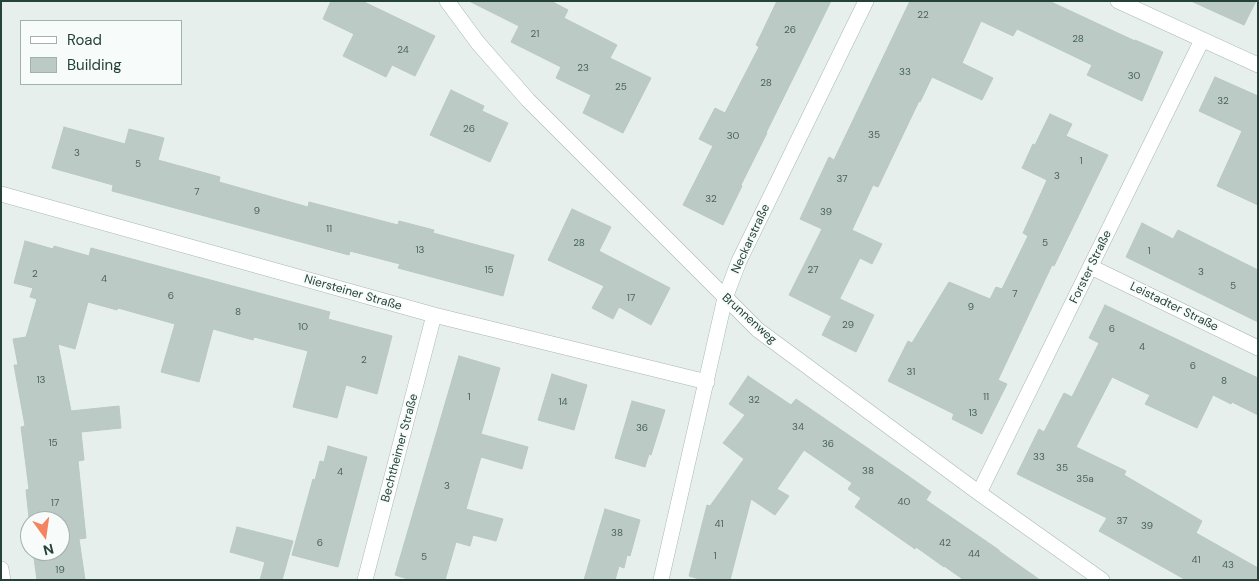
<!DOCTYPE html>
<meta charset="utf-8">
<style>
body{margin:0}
#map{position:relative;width:1259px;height:581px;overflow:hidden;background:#e6efeb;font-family:"DM Sans",sans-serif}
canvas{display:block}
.frame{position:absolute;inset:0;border:2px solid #24423a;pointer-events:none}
.legend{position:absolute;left:20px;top:20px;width:162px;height:65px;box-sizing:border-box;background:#f7fbf9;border:1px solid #a3b1ad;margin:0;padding:6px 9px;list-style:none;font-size:15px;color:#24423a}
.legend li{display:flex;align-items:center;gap:10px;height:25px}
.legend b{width:25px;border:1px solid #a3b1ad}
.north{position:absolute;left:20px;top:511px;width:50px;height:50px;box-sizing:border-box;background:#f7fbf9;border:1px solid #a3b1ad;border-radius:50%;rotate:166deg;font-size:14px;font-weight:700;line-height:20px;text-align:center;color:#24423a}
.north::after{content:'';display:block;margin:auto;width:18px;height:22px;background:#f4845f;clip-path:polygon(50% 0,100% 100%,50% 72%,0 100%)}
</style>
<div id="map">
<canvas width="1259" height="581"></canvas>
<div class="frame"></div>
<ul class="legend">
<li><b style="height:6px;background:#fff"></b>Road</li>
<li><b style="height:14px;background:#bbcac4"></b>Building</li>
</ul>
<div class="north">N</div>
</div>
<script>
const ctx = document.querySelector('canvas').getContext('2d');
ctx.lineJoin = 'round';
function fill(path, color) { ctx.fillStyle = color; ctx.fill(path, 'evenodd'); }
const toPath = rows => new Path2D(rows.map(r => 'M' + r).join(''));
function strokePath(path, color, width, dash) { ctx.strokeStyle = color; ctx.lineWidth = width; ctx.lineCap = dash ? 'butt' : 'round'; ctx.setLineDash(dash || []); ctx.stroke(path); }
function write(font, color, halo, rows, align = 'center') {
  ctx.font = font + ' "DM Sans",sans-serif'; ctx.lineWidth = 4; ctx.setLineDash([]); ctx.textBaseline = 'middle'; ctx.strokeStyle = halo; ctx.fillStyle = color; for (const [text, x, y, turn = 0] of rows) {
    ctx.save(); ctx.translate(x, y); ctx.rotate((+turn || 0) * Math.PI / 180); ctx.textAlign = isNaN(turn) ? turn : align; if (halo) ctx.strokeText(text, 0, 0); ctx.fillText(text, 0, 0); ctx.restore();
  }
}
const building = toPath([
 [331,1,362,1,435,36,415,76,392,65,386,77,343,56,354,34,323,19,331,1],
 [469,1,551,1,568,10,564,18,617,45,610,58,651,78,623,133,583,113,591,95,556,78,561,67,511,42,519,26,469,1],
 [777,1,831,1,766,133,767,133,741,185,742,186,723,225,683,205,713,146,699,139,715,108,725,113,759,47,756,45,777,1],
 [910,1,1049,1,1135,41,1135,40,1163,52,1142,101,1087,75,1092,65,1017,29,1013,36,981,21,962,63,993,78,982,100,932,77,920,102,919,101,878,187,873,185,852,230,882,244,872,264,860,258,831,316,789,295,822,229,800,219,829,157,834,160,910,1],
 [1191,1,1256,1,1244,25,1191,1],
 [1215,77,1258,96,1258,205,1217,186,1242,131,1199,111,1215,77],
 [451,90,484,106,482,111,508,123,490,162,430,135,451,90],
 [1050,114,1072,124,1066,136,1108,155,1054,266,1052,265,998,380,1007,384,982,434,952,419,954,414,888,381,908,341,912,343,949,282,990,299,996,287,1002,289,1028,236,1023,233,1047,180,1022,168,1033,144,1035,145,1050,114],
 [64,127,125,144,129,129,164,138,158,160,220,177,219,182,308,207,309,202,398,225,399,221,434,230,433,233,514,255,503,296,398,268,400,264,350,251,349,255,112,191,113,185,52,168,64,127],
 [572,209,611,227,599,251,670,288,651,325,619,307,613,319,592,308,604,286,548,260,572,209],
 [1142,223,1173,239,1178,230,1258,270,1258,322,1126,257,1142,223],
 [25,241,53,249,54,246,89,256,91,248,330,312,328,319,392,336,377,394,346,385,337,418,293,407,308,351,254,337,253,340,213,329,199,382,161,372,175,324,118,308,117,310,88,302,75,349,58,344,71,411,119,406,121,428,81,432,84,460,78,461,86,538,79,539,85,580,37,580,33,551,60,551,60,521,30,521,30,527,26,490,29,489,21,427,25,426,14,365,18,365,13,339,26,337,37,299,30,297,33,288,14,283,25,241],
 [840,299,874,315,856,352,822,335,840,299],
 [1105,305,1258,378,1258,415,1232,402,1231,404,1213,395,1197,428,1145,404,1150,395,1112,377,1076,447,1126,471,1124,475,1202,521,1196,533,1258,568,1258,580,1186,580,1099,531,1107,518,1017,474,1039,429,1044,432,1064,393,1072,397,1099,343,1089,338,1105,305],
 [459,356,500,368,481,434,528,447,522,469,481,457,466,509,503,519,496,541,473,535,470,546,456,542,445,580,411,580,395,575,459,356],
 [552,374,587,385,574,430,538,420,552,374],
 [748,376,791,405,796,399,904,473,931,492,926,500,999,550,999,551,1040,580,964,580,944,566,944,567,916,547,915,549,855,507,861,498,848,489,852,483,804,450,777,489,789,496,775,515,751,499,730,580,703,580,689,576,707,505,710,506,744,459,723,443,745,415,729,404,748,376],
 [632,401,665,410,651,455,649,454,645,467,615,458,632,401],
 [328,446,367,457,338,567,292,555,313,479,315,480,320,461,324,462,328,446],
 [605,509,640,520,630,556,627,555,624,568,619,566,615,580,584,580,605,509],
 [237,527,293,541,282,580,260,580,265,562,230,552,237,527]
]);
const minor = toPath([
 [447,1,478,43,528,100,758,330,979,493,1102,580],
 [1118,1,1258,65],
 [1,194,434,315,707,382],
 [1091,267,1258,348],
 [979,493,1202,40],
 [1,569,3,580],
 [365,580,434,315],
 [661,580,725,298,739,261,866,1]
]);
const numberNames = [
 ["22",923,15],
 ["26",790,30],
 ["21",535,34],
 ["28",1078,39],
 ["24",403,50],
 ["23",583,68],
 ["33",905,72],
 ["30",1134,76],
 ["28",766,83],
 ["25",621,87],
 ["32",1223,101],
 ["26",469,129],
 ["35",874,135],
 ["30",733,136],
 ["3",77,153],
 ["1",1081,161],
 ["5",138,164],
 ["3",1057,176],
 ["37",842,179],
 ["7",197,192],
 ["32",711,199],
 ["9",257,211],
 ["39",826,212],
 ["11",329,229],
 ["28",579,243],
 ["5",1045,243],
 ["13",420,250],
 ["1",1149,251],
 ["15",489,270],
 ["27",813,270],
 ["3",1201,272],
 ["2",35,274],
 ["4",104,279],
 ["5",1233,286],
 ["7",1015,294],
 ["6",171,296],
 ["17",631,298],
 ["9",971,307],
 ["8",238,312],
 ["29",848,325],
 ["10",303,327],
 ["6",1112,329],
 ["4",1142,347],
 ["2",364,360],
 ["6",1193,366],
 ["31",911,372],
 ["13",41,380],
 ["8",1224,381],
 ["1",469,397],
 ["11",986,397],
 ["32",754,400],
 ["14",563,402],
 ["13",973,413],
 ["34",798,427],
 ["36",642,428],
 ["15",53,443],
 ["36",828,444],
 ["33",1039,457],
 ["35",1062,468],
 ["38",868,471],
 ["4",340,472],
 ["35a",1085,479],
 ["3",447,486],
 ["40",904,502],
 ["17",55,503],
 ["37",1122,521],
 ["41",719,524],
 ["39",1147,526],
 ["38",617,533],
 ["6",320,543],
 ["42",945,543],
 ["44",974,554],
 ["1",715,556],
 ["5",424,557],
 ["41",1196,560],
 ["43",1228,565],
 ["19",60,570]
];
const streetNames = [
 ["Neckarstraße",751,239,-65],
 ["Forster Straße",1091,267,-64],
 ["Niersteiner Straße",353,293,16],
 ["Leistadter Straße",1174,307,26],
 ["Brunnenweg",749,319,42],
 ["Bechtheimer Straße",400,448,-75]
];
fill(building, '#bbcac4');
strokePath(building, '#b8c9c2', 1);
strokePath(minor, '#a8b8b2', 16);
strokePath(minor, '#fff', 15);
write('10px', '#4a645c', null, numberNames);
write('12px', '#24423a', '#f7fbf9', streetNames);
</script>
